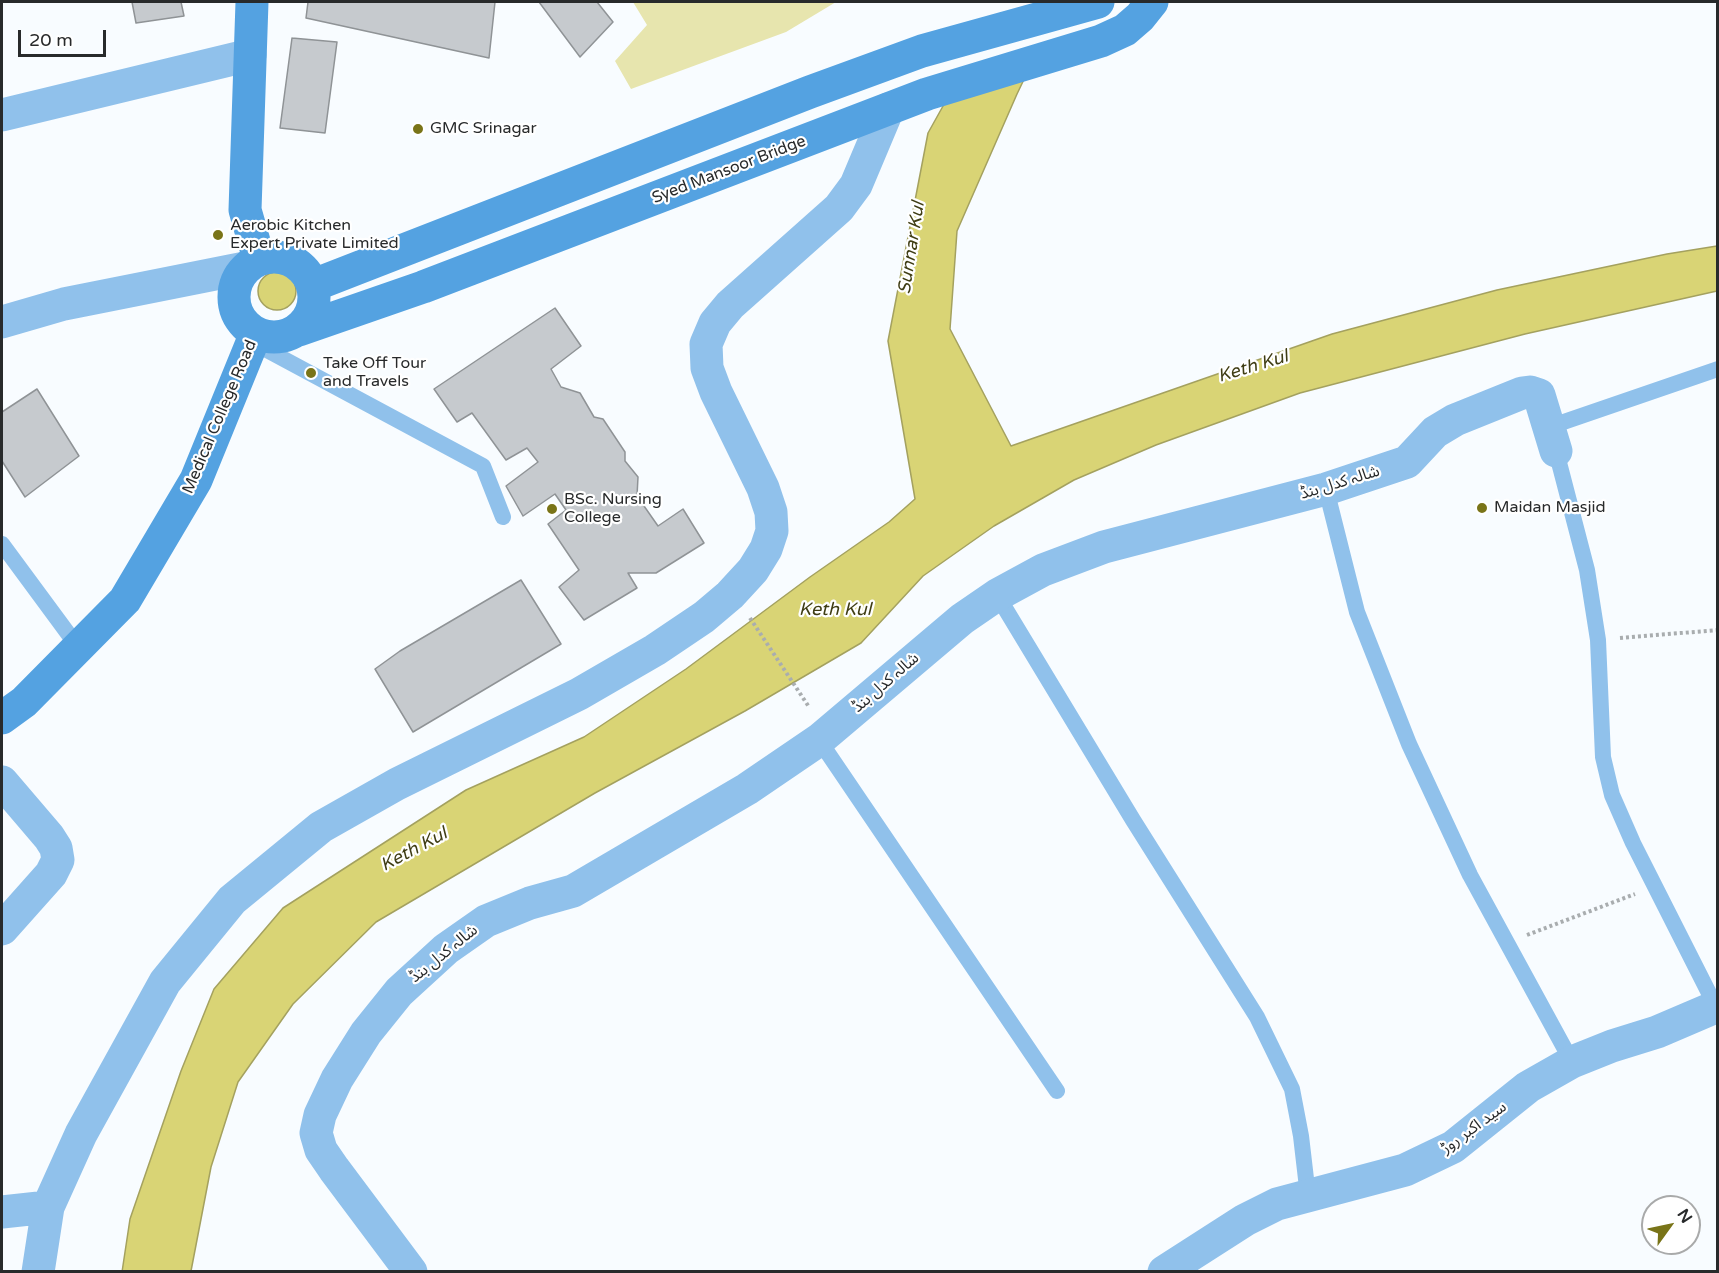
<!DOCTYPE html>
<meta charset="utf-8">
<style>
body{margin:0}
#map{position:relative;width:1719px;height:1273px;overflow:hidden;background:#f8fcff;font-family:"Varela Round",sans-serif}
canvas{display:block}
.frame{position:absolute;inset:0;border:3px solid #282a2b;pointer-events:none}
.north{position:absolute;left:1641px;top:1195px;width:60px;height:60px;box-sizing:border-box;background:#fff;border:2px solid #a9aaaa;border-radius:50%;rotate:57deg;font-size:16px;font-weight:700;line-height:24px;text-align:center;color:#282a2b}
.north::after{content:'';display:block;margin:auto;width:21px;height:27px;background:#797418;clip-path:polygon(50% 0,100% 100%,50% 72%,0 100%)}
.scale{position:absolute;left:18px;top:30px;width:88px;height:27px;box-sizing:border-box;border:3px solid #282a2b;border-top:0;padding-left:8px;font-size:18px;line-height:21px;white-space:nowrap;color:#282a2b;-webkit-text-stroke:4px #fff;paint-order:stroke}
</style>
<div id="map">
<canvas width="1719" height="1273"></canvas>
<div class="frame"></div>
<div class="north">N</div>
<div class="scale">20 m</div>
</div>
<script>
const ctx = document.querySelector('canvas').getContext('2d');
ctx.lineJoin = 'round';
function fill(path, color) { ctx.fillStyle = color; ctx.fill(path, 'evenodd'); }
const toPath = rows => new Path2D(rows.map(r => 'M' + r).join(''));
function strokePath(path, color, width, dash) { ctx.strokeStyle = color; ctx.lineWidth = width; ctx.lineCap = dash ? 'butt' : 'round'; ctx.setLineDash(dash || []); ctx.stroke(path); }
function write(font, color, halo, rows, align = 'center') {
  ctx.font = font + ' "Varela Round","Noto Sans Arabic",sans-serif'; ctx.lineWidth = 4.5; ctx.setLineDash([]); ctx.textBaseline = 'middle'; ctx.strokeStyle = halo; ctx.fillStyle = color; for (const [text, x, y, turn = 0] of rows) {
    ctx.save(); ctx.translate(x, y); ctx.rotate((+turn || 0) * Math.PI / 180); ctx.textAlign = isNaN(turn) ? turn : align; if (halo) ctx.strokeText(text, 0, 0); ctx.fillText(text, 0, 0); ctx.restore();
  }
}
const green = toPath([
 [633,2,836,2,786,32,631,89,615,61,647,25]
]);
const water = toPath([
 [1001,2,1061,2,1017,94,957,231,950,329,1011,446,1332,334,1497,290,1667,254,1717,246,1717,291,1525,334,1300,393,1156,445,1074,480,994,526,923,576,861,643,745,711,595,793,376,922,293,1004,238,1082,211,1167,191,1271,122,1272,130,1219,181,1071,214,989,283,908,466,790,584,737,686,669,810,577,889,522,915,499,888,341,928,133,1001,2],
 '258 291a19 19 0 1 1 38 0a19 19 0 1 1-38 0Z'
]);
const pier = toPath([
 [998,2,1064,2,1031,70,945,95]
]);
const building = toPath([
 [132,2,181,2,184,16,136,23,132,2],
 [308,2,495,2,489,58,306,18,308,2],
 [539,2,597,2,613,22,580,57,539,2],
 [292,38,337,42,325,133,280,128,292,38],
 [555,308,581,346,551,369,561,387,580,393,594,417,603,419,625,452,625,461,638,477,637,496,658,526,683,509,704,543,656,573,628,573,637,588,584,620,559,587,579,570,548,524,566,510,555,494,523,516,506,486,538,462,527,448,506,460,472,413,457,422,434,389,555,308],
 [37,389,79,456,25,497,2,461,2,412,37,389],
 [521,580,561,644,413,732,375,669,400,651,521,580]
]);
const path = toPath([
 [750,618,809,707],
 [1620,638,1718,630],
 [1527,935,1635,894]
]);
const lane = toPath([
 [252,342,483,466,503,517],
 [1549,427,1718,369],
 [1556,451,1587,570,1598,640,1603,757,1612,795,1633,843,1716,1007],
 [1326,489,1357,612,1409,744,1470,875,1572,1062],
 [2,544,78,647],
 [997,595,1133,820,1257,1017,1292,1089,1301,1136,1308,1196],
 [819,740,1057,1091]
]);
const street = toPath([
 [2,115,250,55],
 [2,322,64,304,245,268],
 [2,782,49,837,56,848,58,860,51,874,2,929],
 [2,1212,48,1207],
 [38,1272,48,1207,81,1134,165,982,232,900,321,827,397,784,579,694,655,650,704,617,730,595,753,570,766,549,772,531,771,512,763,488,716,392,707,368,706,344,715,323,730,305,839,208,856,185,888,109],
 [411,1272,334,1169,321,1150,316,1133,320,1115,337,1079,366,1033,399,992,446,949,486,921,530,903,573,891,747,789,819,740,962,619,997,595,1043,570,1104,547,1326,489,1407,462,1435,432,1455,420,1522,393,1530,392,1539,395,1556,451],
 [1164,1272,1245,1220,1277,1204,1405,1170,1453,1147,1528,1087,1572,1062,1612,1046,1657,1032,1718,1006]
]);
const secondary = toPath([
 [252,2,245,210,259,259],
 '234 297a40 40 0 1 1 80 0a40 40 0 1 1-80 0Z',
 [314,285,810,92,922,51,1098,2],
 [299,330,423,287,927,94,1101,41,1125,30,1140,17,1152,2],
 [2,718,24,702,125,600,196,480,256,333]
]);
const markers = [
 [418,129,6,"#797418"],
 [218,235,6,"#797418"],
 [311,373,6,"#797418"],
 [1482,508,6,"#797418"],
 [552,509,6,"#797418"]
];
const poiNames = [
 ["GMC Srinagar",430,129],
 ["Aerobic Kitchen",230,226],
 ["Expert Private Limited",230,244],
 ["Take Off Tour",323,364],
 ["and Travels",323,382],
 ["BSc. Nursing",564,500],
 ["College",564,518],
 ["Maidan Masjid",1494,508]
];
const streetNames = [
 ["Syed Mansoor Bridge",729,170,-21],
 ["Medical College Road",220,417,-67],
 ["شالہ کدل بنڈ",1340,483,-17],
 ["شالہ کدل بنڈ",886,683,-41],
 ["شالہ کدل بنڈ",444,954,-39],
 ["سید اکبر روڑ",1474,1128,-36]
];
const waterNames = [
 ["Sunnar Kul",912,248,-81],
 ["Keth Kul",1253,367,-17],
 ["Keth Kul",835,610],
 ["Keth Kul",414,850,-28]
];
fill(green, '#e7e5ae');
fill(water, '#d9d475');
strokePath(water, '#a4a15f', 1.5);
fill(pier, '#f8fcff');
fill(building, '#c6cace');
strokePath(building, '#8f9396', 1.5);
strokePath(path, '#a9adaf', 4, [3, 3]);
strokePath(lane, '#90c1eb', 16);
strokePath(street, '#90c1eb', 33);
strokePath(secondary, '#54a2e1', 33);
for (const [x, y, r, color] of markers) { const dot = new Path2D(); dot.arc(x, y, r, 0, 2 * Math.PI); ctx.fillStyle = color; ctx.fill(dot); strokePath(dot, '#fff', 2); }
write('16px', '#282a2b', '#fff', poiNames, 'left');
write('16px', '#282a2b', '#fff', streetNames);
write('italic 18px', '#3f3d14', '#fff', waterNames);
</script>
